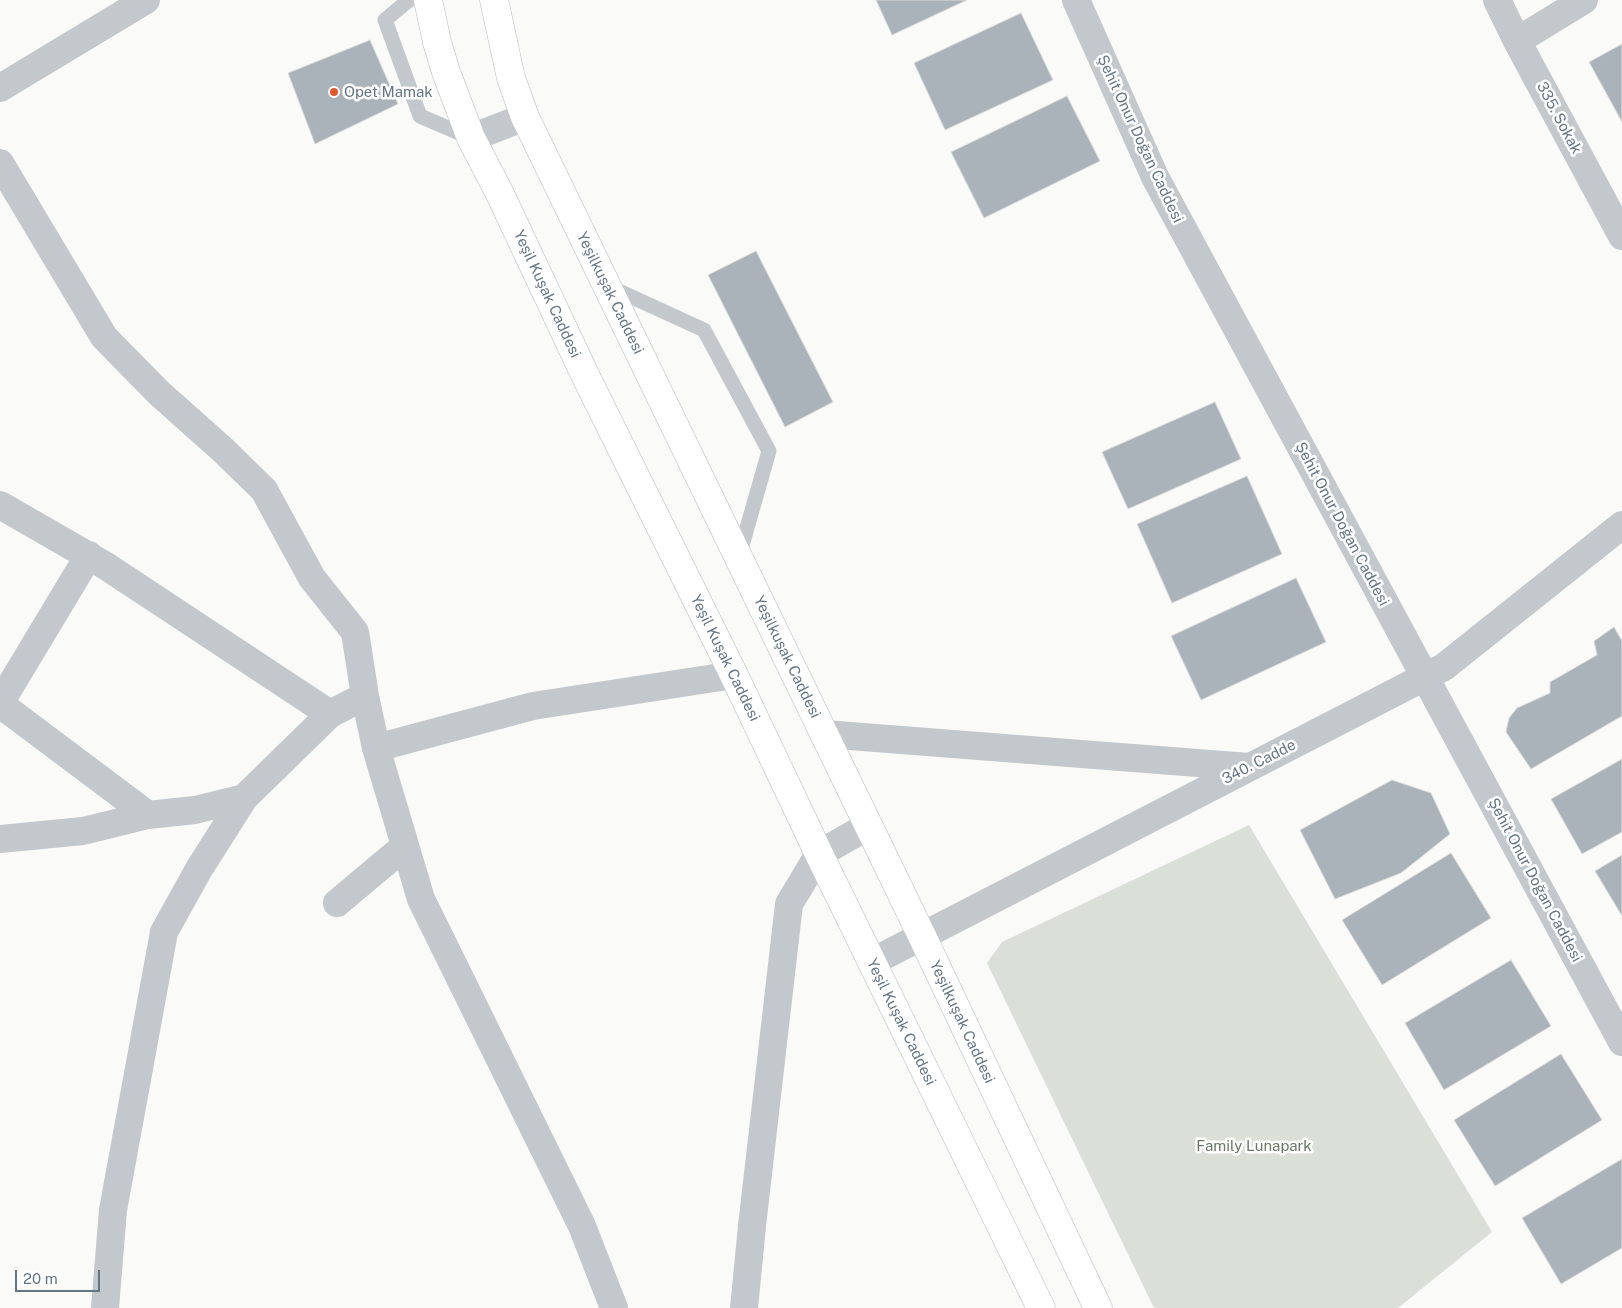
<!DOCTYPE html>
<meta charset="utf-8">
<style>
body{margin:0}
#map{position:relative;width:1622px;height:1308px;overflow:hidden;background:#fafaf8;font-family:"Public Sans",sans-serif}
canvas{display:block}
.scale{position:absolute;left:15px;top:1270px;width:85px;height:22px;box-sizing:border-box;border:2px solid #657683;border-top:0;padding-left:6px;font-size:15px;line-height:18px;white-space:nowrap;color:#657683;-webkit-text-stroke:4px #fff;paint-order:stroke}
</style>
<div id="map">
<canvas width="1622" height="1308"></canvas>
<div class="scale">20 m</div>
</div>
<script>
const ctx = document.querySelector('canvas').getContext('2d');
ctx.lineJoin = 'round';
function fill(path, color) { ctx.fillStyle = color; ctx.fill(path, 'evenodd'); }
const toPath = rows => new Path2D(rows.map(r => 'M' + r).join(''));
function strokePath(path, color, width, dash) { ctx.strokeStyle = color; ctx.lineWidth = width; ctx.lineCap = dash ? 'butt' : 'round'; ctx.setLineDash(dash || []); ctx.stroke(path); }
function write(font, color, halo, rows, align = 'center') {
  ctx.font = font + ' "Public Sans",sans-serif'; ctx.lineWidth = 5; ctx.setLineDash([]); ctx.textBaseline = 'middle'; ctx.strokeStyle = halo; ctx.fillStyle = color; for (const [text, x, y, turn = 0] of rows) {
    ctx.save(); ctx.translate(x, y); ctx.rotate((+turn || 0) * Math.PI / 180); ctx.textAlign = isNaN(turn) ? turn : align; if (halo) ctx.strokeText(text, 0, 0); ctx.fillText(text, 0, 0); ctx.restore();
  }
}
const green = toPath([
 [1249,825,1492,1232,1398,1308,1154,1308,987,963,1002,942]
]);
const building = toPath([
 [876,0,967,0,892,35,876,0],
 [1021,13,1053,80,945,130,914,63,1021,13],
 [370,40,398,104,315,144,288,73,370,40],
 [1622,44,1622,122,1589,62,1622,44],
 [1067,96,1100,161,984,218,951,152,1067,96],
 [756,251,833,402,785,427,708,275,756,251],
 [1215,402,1241,459,1128,509,1102,452,1215,402],
 [1247,476,1282,554,1172,603,1137,524,1247,476],
 [1296,578,1326,642,1201,700,1171,636,1296,578],
 [1614,627,1622,641,1622,716,1531,769,1506,732,1509,718,1517,708,1550,693,1550,682,1597,655,1594,641,1614,627],
 [1622,759,1622,832,1582,854,1551,799,1622,759],
 [1392,780,1431,793,1450,834,1401,873,1335,899,1300,830,1392,780],
 [1451,853,1491,918,1382,985,1342,920,1451,853],
 [1622,855,1622,916,1595,871,1622,855],
 [1511,960,1551,1026,1444,1090,1405,1023,1511,960],
 [1561,1054,1602,1120,1495,1186,1454,1120,1561,1054],
 [1622,1159,1622,1248,1561,1284,1522,1218,1622,1159]
]);
const service = toPath([
 [409,0,385,20,420,116,471,138],
 [608,286,704,330,769,451,739,556]
]);
const minor = toPath([
 [1076,0,1155,177,1622,1042],
 [1497,0,1517,41,1622,236],
 [1517,41,1584,0],
 [0,88,146,0],
 [471,138,525,117],
 [0,163,104,337,159,393,223,450,264,490,312,578,355,632,365,696,376,748,421,899,582,1226,614,1308],
 [0,505,106,566,330,714],
 [0,703,89,555],
 [0,704,148,815],
 [0,839,83,831,148,815,195,810,244,798,330,714,365,696],
 [337,903,405,846],
 [105,1308,113,1210,164,932,199,869,244,798],
 [744,1308,752,1226,789,904,819,854,868,826]
]);
const tertiary = toPath([
 [824,734,1249,767],
 [376,748,533,706,734,675],
 [872,962,1444,667,1622,525]
]);
const secondary = toPath([
 [428,0,437,42,446,72,471,138,500,194,586,377,734,675,819,854,1041,1308],
 [494,0,511,78,525,117,922,936,1098,1308]
]);
const markers = [
 [334,92,5,"#e4572e"]
];
const poiNames = [
 ["Opet Mamak",344,92]
];
const streetNames = [
 ["335. Sokak",1559,118,62],
 ["Şehit Onur Doğan Caddesi",1140,139,65],
 ["Yeşilkuşak Caddesi",610,293,64],
 ["Yeşil Kuşak Caddesi",547,294,65],
 ["Şehit Onur Doğan Caddesi",1342,524,62],
 ["Yeşilkuşak Caddesi",787,657,64],
 ["Yeşil Kuşak Caddesi",725,658,64],
 ["340. Cadde",1259,762,-27],
 ["Şehit Onur Doğan Caddesi",1535,880,62],
 ["Yeşil Kuşak Caddesi",901,1022,64],
 ["Yeşilkuşak Caddesi",962,1022,65]
];
const parkNames = [
 ["Family Lunapark",1254,1146]
];
fill(green, '#dadfd7');
fill(building, '#aab3b9');
strokePath(building, '#dcdcda', 1);
strokePath(secondary, '#b3babf', 29);
strokePath(service, '#c3c8cc', 15);
strokePath(minor, '#c3c8cc', 28);
strokePath(tertiary, '#c3c8cc', 28);
strokePath(secondary, '#fff', 28);
for (const [x, y, r, color] of markers) { const dot = new Path2D(); dot.arc(x, y, r, 0, 2 * Math.PI); ctx.fillStyle = color; ctx.fill(dot); strokePath(dot, '#fff', 2); }
write('15px', '#657683', '#fff', poiNames, 'left');
write('15px', '#657683', '#fff', streetNames);
write('15px', '#687a64', '#fff', parkNames);
</script>
